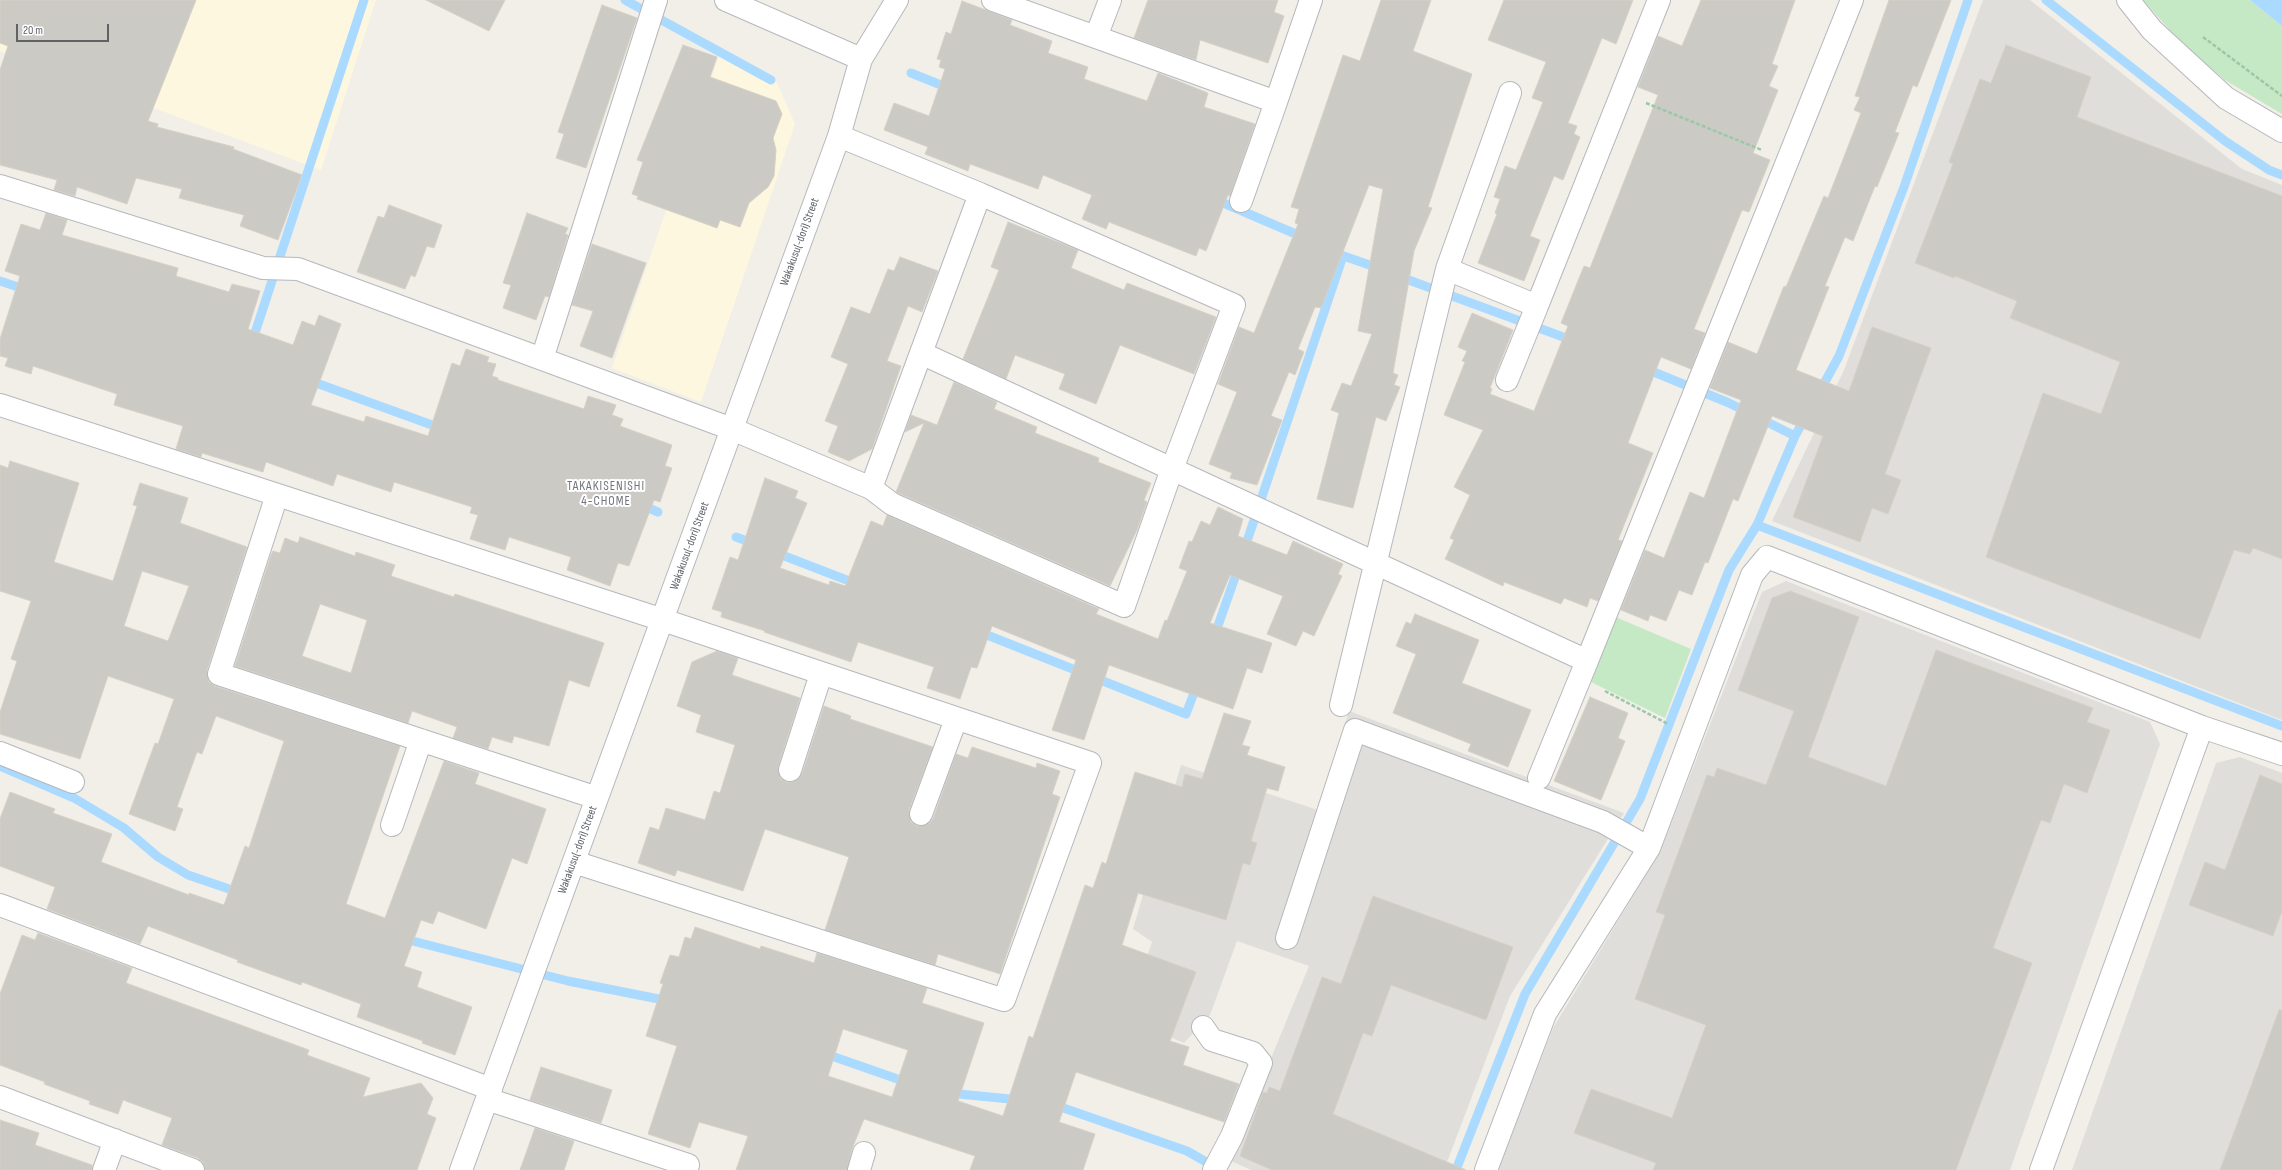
<!DOCTYPE html>
<style>
body{margin:0}
#map{position:relative;width:2282px;height:1170px;overflow:hidden;background:#f1efe8;font-family:"Sofia Sans Condensed",sans-serif}
canvas{display:block}
.scale{position:absolute;left:16px;top:24px;width:93px;height:18px;box-sizing:border-box;border:2px solid #5f6368;border-top:0;padding-left:5px;font-size:12px;line-height:14px;white-space:nowrap;color:#5f6368;-webkit-text-stroke:3px #fff;paint-order:stroke}
</style>
<div id="map">
<canvas width="2282" height="1170"></canvas>
<div class="scale">20 m</div>
</div>
<script>
const ctx = document.querySelector('canvas').getContext('2d');
ctx.lineJoin = 'round';
function fill(path, color) { ctx.fillStyle = color; ctx.fill(path, 'evenodd'); }
const toPath = rows => new Path2D(rows.map(r => 'M' + r).join(''));
function strokePath(path, color, width, dash) { ctx.strokeStyle = color; ctx.lineWidth = width; ctx.lineCap = dash ? 'butt' : 'round'; ctx.setLineDash(dash || []); ctx.stroke(path); }
function write(font, color, halo, rows, align = 'center') {
  ctx.font = font + ' "Sofia Sans Condensed",sans-serif'; ctx.lineWidth = 4; ctx.setLineDash([]); ctx.textBaseline = 'middle'; ctx.strokeStyle = halo; ctx.fillStyle = color; for (const [text, x, y, turn = 0] of rows) {
    ctx.save(); ctx.translate(x, y); ctx.rotate((+turn || 0) * Math.PI / 180); ctx.textAlign = isNaN(turn) ? turn : align; if (halo) ctx.strokeText(text, 0, 0); ctx.fillText(text, 0, 0); ctx.restore();
  }
}
const commercial = toPath([
 [0,0,376,0,321,170,0,51],
 [721,50,774,76,795,124,701,402,612,368]
]);
const industrial = toPath([
 [1983,0,2030,0,2242,169,2282,185,2282,720,1772,521,1844,370],
 [1786,581,2150,722,2160,744,2010,1170,1498,1170,1553,1028,1660,852,1762,592],
 [1349,711,1624,813,1510,996,1444,1170,1251,1170,1229,1160,1309,966,1237,941,1210,1015,1184,1043,1126,1018,1152,942,1133,929,1181,765,1318,810],
 [2240,757,2282,773,2282,1170,2072,1170,2216,763]
]);
const green = toPath([
 [2143,0,2250,0,2282,26,2282,114,2225,80,2183,45],
 [1613,616,1691,649,1665,718,1589,681]
]);
const water = toPath([
 [2250,0,2282,0,2282,26]
]);
const stream = toPath([
 [625,0,771,80],
 [2046,0,2225,141,2269,170,2282,175],
 [911,73,951,89],
 [1214,199,1305,238],
 [1338,254,1381,269],
 [1398,276,1574,341],
 [0,281,27,290],
 [252,342,364,0],
 [1644,368,1729,403,1795,436],
 [308,380,443,429],
 [1820,391,1839,356,1904,187,1968,0],
 [639,504,658,512],
 [1757,525,2282,726],
 [736,537,755,544],
 [1244,550,1343,256],
 [774,552,857,584],
 [977,631,1186,714,1197,685],
 [1214,637,1239,566],
 [0,766,74,798,124,828,158,857,188,875,241,893],
 [401,938,568,981,669,1001],
 [823,1053,909,1083],
 [949,1093,1020,1100],
 [1052,1104,1187,1151,1215,1167],
 [1456,1170,1525,994,1640,799,1729,570,1757,525,1795,436,1806,416]
]);
const building = toPath([
 [0,0,196,0,148,121,158,124,157,127,234,147,233,149,302,175,278,240,240,226,244,215,179,198,182,189,136,178,127,204,77,187,75,196,54,190,57,180,0,165,0,70,8,46,0,43,0,0],
 [426,0,505,0,489,31,426,0],
 [1148,0,1278,0,1274,12,1284,16,1268,63,1200,40,1196,60,1134,38,1148,0],
 [1381,0,1431,0,1413,51,1472,74,1428,207,1432,208,1414,251,1393,373,1398,375,1394,385,1400,387,1386,421,1376,417,1353,508,1317,499,1339,413,1331,410,1342,383,1351,386,1372,334,1358,331,1383,189,1369,185,1321,308,1315,307,1298,349,1304,352,1295,375,1289,372,1271,416,1282,420,1257,485,1230,478,1232,473,1209,464,1237,392,1218,384,1239,327,1254,333,1298,224,1295,223,1299,209,1291,207,1343,55,1360,61,1381,0],
 [1504,0,1633,0,1616,44,1602,38,1568,123,1577,126,1574,134,1580,137,1563,180,1554,176,1530,236,1540,240,1524,281,1478,263,1497,214,1495,213,1500,199,1494,197,1505,166,1516,170,1543,102,1532,98,1546,62,1488,40,1504,0],
 [1701,0,1795,0,1772,64,1778,66,1769,86,1778,90,1753,153,1770,160,1749,212,1742,210,1694,329,1705,333,1691,369,1661,357,1628,443,1653,453,1618,540,1622,541,1598,601,1590,598,1587,607,1564,598,1561,604,1504,582,1503,586,1445,559,1454,540,1450,538,1470,495,1454,487,1483,430,1444,415,1465,362,1462,361,1467,351,1458,347,1472,313,1513,330,1490,388,1492,389,1490,394,1534,411,1568,326,1561,323,1584,266,1590,268,1658,95,1638,87,1658,36,1682,46,1701,0],
 [1889,0,1951,0,1917,87,1913,85,1895,132,1899,133,1877,187,1875,186,1853,241,1845,237,1825,286,1829,287,1796,370,1849,391,1872,327,1931,348,1885,474,1901,480,1888,514,1872,508,1860,542,1793,517,1823,436,1772,416,1738,501,1733,499,1708,563,1705,562,1692,595,1679,590,1666,621,1650,615,1648,621,1621,610,1645,550,1664,558,1690,492,1704,498,1741,400,1710,388,1714,378,1728,342,1757,354,1784,286,1786,287,1824,196,1828,198,1861,113,1854,110,1860,97,1855,96,1889,0],
 [962,1,1012,20,1010,25,1052,41,1048,53,1088,67,1084,79,1147,101,1158,73,1208,93,1204,107,1255,124,1230,196,1228,195,1206,251,1199,248,1196,256,1109,222,1106,229,1082,219,1092,195,1043,175,1038,189,970,164,968,171,925,154,928,147,884,130,894,103,929,116,945,69,939,67,941,60,937,59,946,32,951,34,962,1],
 [602,5,637,18,586,168,556,158,564,134,558,132,602,5],
 [683,45,717,57,710,77,776,101,782,114,773,138,776,150,774,176,768,187,749,203,740,227,720,220,717,228,637,199,638,196,632,194,643,162,637,160,683,45],
 [2006,45,2091,77,2077,117,2282,196,2282,559,2253,548,2250,554,2234,550,2200,639,1986,557,2043,393,2101,414,2120,362,2010,318,2017,301,1955,276,1954,278,1915,263,1953,164,1949,162,1980,79,1991,83,2006,45],
 [389,205,442,225,434,248,427,246,415,277,411,275,405,289,357,272,378,216,384,218,389,205],
 [46,213,67,220,62,235,178,268,176,276,229,292,232,284,260,291,248,329,293,345,302,321,315,326,319,315,341,324,311,405,364,422,366,416,428,436,452,363,460,366,466,349,489,357,487,362,496,364,492,376,498,378,498,380,584,409,588,396,616,405,612,415,623,419,620,426,672,445,665,466,672,468,660,502,654,500,629,566,618,563,610,586,567,570,571,557,509,537,505,550,470,539,478,515,470,513,472,507,394,482,391,492,337,474,333,486,266,462,263,472,202,453,201,457,176,449,183,426,114,405,117,394,33,366,31,374,5,366,8,358,0,356,0,339,20,276,5,271,21,224,40,230,46,213],
 [527,213,568,228,565,234,568,235,549,297,545,296,536,320,503,308,511,285,503,283,527,213],
 [1008,222,1078,250,1071,268,1124,290,1127,283,1216,317,1194,374,1120,345,1096,404,1059,389,1065,374,1015,355,1006,379,963,359,999,270,991,267,1008,222],
 [592,244,646,263,612,358,580,346,593,311,572,305,592,244],
 [900,257,938,271,922,312,908,306,887,361,901,366,872,449,849,461,828,452,838,426,825,421,848,364,831,357,851,307,870,314,888,269,894,271,900,257],
 [954,382,997,402,994,409,1037,427,1035,433,1099,458,1098,462,1151,483,1144,500,1147,502,1137,530,1110,586,896,492,924,423,905,432,911,415,937,425,954,382],
 [10,461,79,483,54,562,113,581,137,506,133,505,140,483,188,498,180,523,247,547,207,670,209,682,215,686,400,746,346,904,385,918,444,761,479,773,475,784,546,809,527,864,512,858,486,929,438,911,433,924,421,920,404,966,422,972,417,987,472,1007,455,1055,422,1043,423,1041,357,1017,361,1004,302,982,301,985,237,962,238,960,148,926,140,944,47,909,55,887,0,866,0,819,10,792,55,809,53,813,112,834,101,862,189,895,189,893,224,905,245,846,249,848,284,741,216,716,202,754,197,752,177,807,183,809,175,831,129,814,155,743,158,744,174,699,108,676,80,759,0,734,0,712,17,661,11,659,31,601,0,591,0,465,8,468,10,461],
 [142,571,189,586,168,641,124,626,142,571],
 [765,478,798,491,795,498,807,503,780,568,829,585,830,581,845,586,871,521,883,526,887,515,1099,609,1096,614,1158,639,1165,620,1167,621,1187,571,1179,568,1189,541,1192,542,1201,521,1210,525,1218,507,1243,519,1238,536,1287,555,1293,541,1343,564,1338,574,1342,576,1314,636,1303,631,1296,646,1267,634,1283,596,1230,575,1210,623,1272,643,1262,673,1247,668,1233,709,1109,665,1084,740,1052,730,1076,660,992,626,977,668,971,667,960,699,927,688,934,667,858,642,851,662,764,632,765,631,721,617,722,612,712,609,730,557,738,560,765,478],
 [300,537,355,556,356,552,395,565,391,576,454,597,455,594,604,643,589,687,569,680,549,746,514,736,512,743,492,737,488,749,453,738,457,727,412,711,408,723,235,666,271,555,273,551,280,553,285,538,298,543,300,537],
 [320,604,367,620,351,673,302,656,320,604],
 [1790,591,1859,617,1808,757,1886,786,1936,650,2093,708,2087,722,2110,730,2087,793,2064,784,2050,823,2041,820,1993,948,2032,963,1956,1170,1653,1170,1656,1163,1574,1133,1591,1089,1672,1118,1706,1025,1635,999,1665,915,1656,912,1707,775,1714,777,1717,768,1766,785,1794,711,1738,690,1772,598,1790,591],
 [1415,614,1479,640,1462,683,1531,710,1508,767,1468,751,1471,744,1393,713,1416,654,1396,646,1406,622,1411,624,1415,614],
 [717,651,738,658,732,675,800,698,778,767,780,778,786,782,793,782,802,774,824,706,851,716,850,719,933,747,909,810,911,822,917,826,929,824,933,819,956,754,968,758,972,747,1036,768,1037,763,1060,771,1052,794,1060,797,1000,974,938,954,935,965,825,930,849,857,765,829,743,891,677,870,675,876,638,863,650,827,659,830,666,808,705,820,714,791,720,793,735,745,696,732,701,715,677,706,692,662,717,651],
 [1590,697,1628,713,1618,738,1625,741,1601,800,1554,781,1590,697],
 [1224,713,1251,721,1242,745,1250,747,1247,755,1285,767,1278,791,1267,788,1251,841,1257,843,1250,865,1243,863,1226,920,1138,893,1122,945,1196,972,1170,1041,1189,1047,1183,1065,1239,1084,1224,1122,1076,1072,1059,1122,1095,1134,1083,1170,970,1170,975,1156,864,1119,852,1149,847,1170,736,1170,748,1136,699,1122,690,1148,648,1134,677,1046,646,1036,663,984,660,983,670,955,679,957,685,937,691,939,695,927,760,949,761,946,814,963,817,953,927,988,922,1003,984,1023,958,1101,1003,1116,1029,1036,1033,1038,1085,885,1093,888,1102,862,1106,864,1135,772,1182,787,1185,774,1202,779,1224,713],
 [843,1029,908,1050,892,1097,828,1076,843,1029],
 [2260,775,2282,784,2282,911,2273,936,2189,905,2205,862,2225,870,2260,775],
 [1373,896,1513,947,1486,1020,1391,985,1372,1036,1363,1033,1333,1114,1466,1170,1272,1170,1240,1156,1263,1092,1267,1093,1269,1087,1280,1091,1322,977,1341,984,1373,896],
 [38,933,132,968,126,983,309,1050,307,1055,370,1078,363,1097,421,1083,433,1098,427,1114,436,1118,417,1170,205,1170,203,1162,198,1158,162,1145,172,1118,123,1100,118,1114,89,1104,90,1101,44,1084,45,1082,0,1065,0,994,22,935,35,940,38,933],
 [2279,1010,2282,1010,2282,1170,2220,1170,2279,1010],
 [541,1067,612,1090,601,1123,530,1100,541,1067],
 [0,1120,39,1133,35,1145,92,1165,92,1170,0,1170,0,1120],
 [535,1128,574,1141,564,1170,520,1170,535,1128]
]);
const path = toPath([
 [2203,37,2282,96],
 [1646,103,1762,150],
 [1605,691,1668,724]
]);
const minor = toPath([
 [993,0,1276,102,1311,0],
 [2128,0,2152,30,2226,98,2282,131],
 [1096,37,1110,0],
 [861,59,897,0],
 [839,136,980,194,921,353],
 [0,186,263,268,298,269,732,429,871,488,921,353,1587,661,1852,0],
 [1241,201,1276,102],
 [1447,269,1510,93],
 [542,359,656,0],
 [1507,380,1537,306],
 [0,405,663,620,1090,763,1004,1000,574,862],
 [871,488,892,504,1124,606,1172,469,1234,305,980,194],
 [277,495,219,674,597,798],
 [1341,705,1447,269,1537,306,1659,0],
 [0,753,73,782],
 [790,770,821,674],
 [1539,778,1587,661],
 [921,814,956,719],
 [392,825,421,740],
 [0,905,491,1089],
 [1287,938,1355,730,1603,822,1649,848],
 [1203,1027,1212,1040,1253,1053,1261,1063,1232,1136,1214,1170],
 [0,1097,193,1170],
 [487,1099,688,1165],
 [104,1170,115,1140],
 [461,1170,839,136,861,59,726,0],
 [859,1170,864,1153],
 [1486,1170,1545,1014,1649,848,1752,575,1767,557,2202,727,2282,754],
 [2041,1170,2202,727]
]);
const streetNames = [
 ["Wakakusu(-dori) Street",800,242,-70],
 ["Wakakusu(-dori) Street",690,546,-70],
 ["Wakakusu(-dori) Street",578,850,-70]
];
const neighbourhoodNames = [
 ["TAKAKISENISHI",606,487],
 ["4-CHOME",606,502]
];
fill(commercial, '#fef7e0');
fill(industrial, '#e0deda');
fill(green, '#c5e8c5');
fill(water, '#aadaff');
strokePath(stream, '#aadaff', 9);
fill(building, '#cccac5');
strokePath(building, '#d6d1c6', 1);
strokePath(minor, '#b5b8bc', 24);
strokePath(path, '#9cc7a9', 2.5, [4, 2]);
strokePath(minor, '#fff', 22);
write('12px', '#5f6368', '#fff', streetNames);
ctx.letterSpacing = '1px';
write('13px', '#70757a', '#fff', neighbourhoodNames);
ctx.letterSpacing = '0px';
</script>
